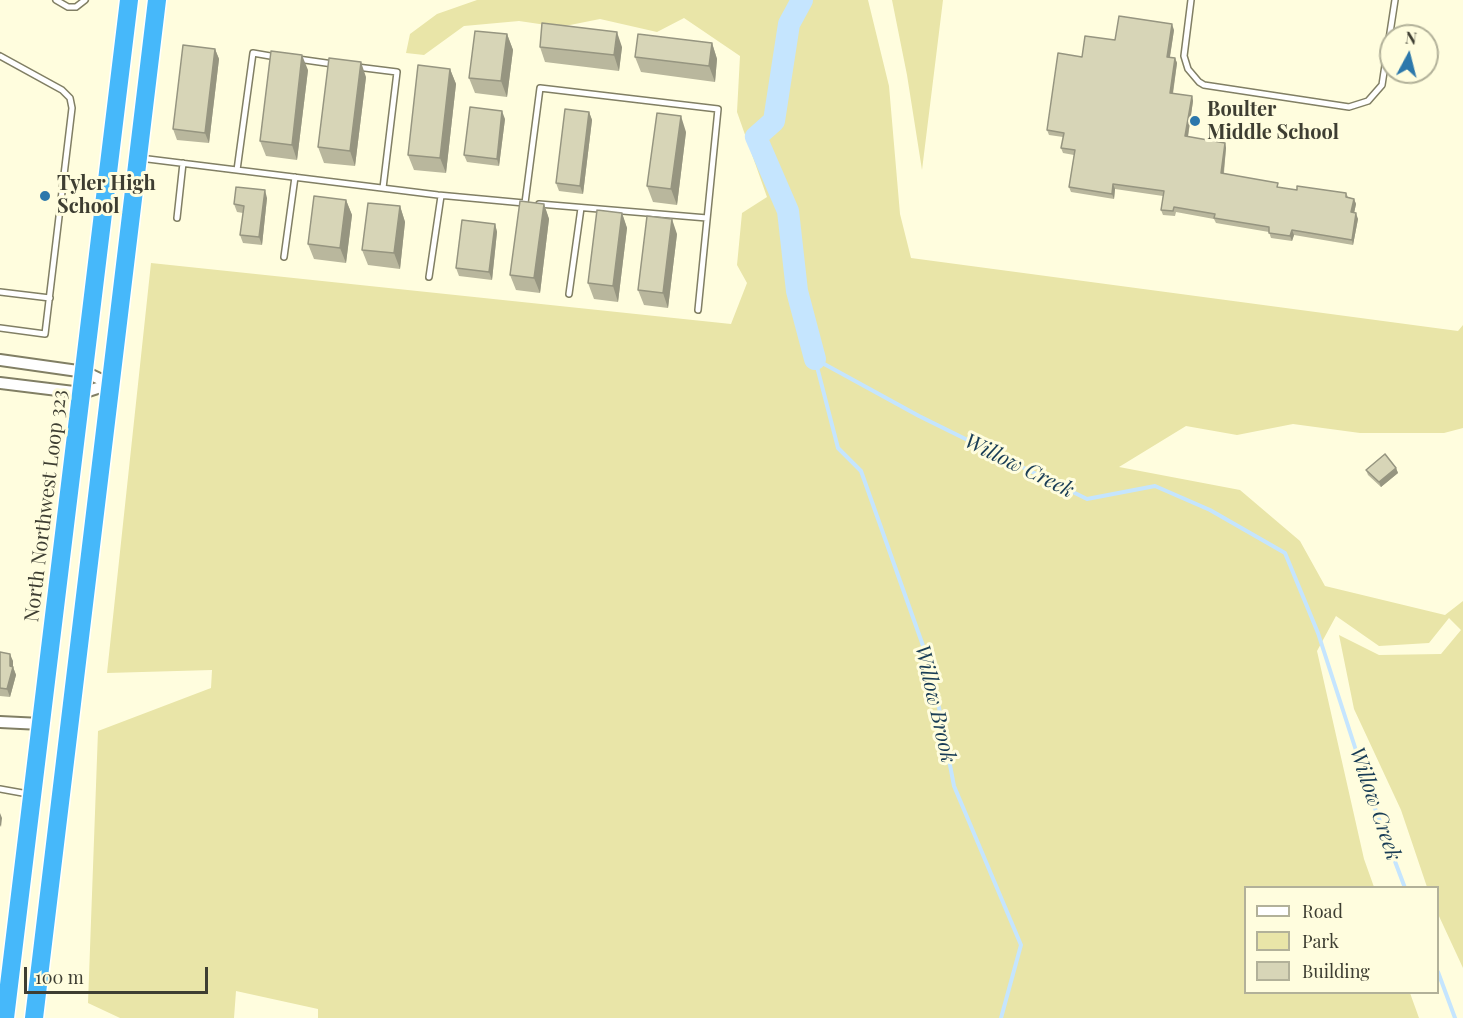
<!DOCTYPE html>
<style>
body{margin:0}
#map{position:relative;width:1463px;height:1018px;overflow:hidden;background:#fffdde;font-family:"Playfair Display",serif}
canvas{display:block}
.legend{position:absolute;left:1244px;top:886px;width:195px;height:108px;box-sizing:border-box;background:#fffdde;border:2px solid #b2b199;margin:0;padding:8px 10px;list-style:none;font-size:18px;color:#3e3e32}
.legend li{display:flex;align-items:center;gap:12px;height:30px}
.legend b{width:30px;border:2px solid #b2b199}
.north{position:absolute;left:1379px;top:24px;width:60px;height:60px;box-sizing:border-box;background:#fffdde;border:2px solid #b2b199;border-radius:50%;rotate:7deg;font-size:16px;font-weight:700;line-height:24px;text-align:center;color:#3e3e32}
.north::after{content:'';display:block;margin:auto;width:21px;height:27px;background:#2c78ab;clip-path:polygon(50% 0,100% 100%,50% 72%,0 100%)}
.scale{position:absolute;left:24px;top:967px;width:184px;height:27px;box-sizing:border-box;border:3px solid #3e3e32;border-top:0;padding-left:8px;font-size:18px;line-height:21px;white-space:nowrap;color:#3e3e32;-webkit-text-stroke:4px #fffdde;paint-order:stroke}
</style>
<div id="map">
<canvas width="1463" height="1018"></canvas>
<ul class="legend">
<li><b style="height:8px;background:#fff"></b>Road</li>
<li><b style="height:16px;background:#e9e5a8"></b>Park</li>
<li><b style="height:16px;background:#d7d5b7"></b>Building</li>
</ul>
<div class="north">N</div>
<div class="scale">100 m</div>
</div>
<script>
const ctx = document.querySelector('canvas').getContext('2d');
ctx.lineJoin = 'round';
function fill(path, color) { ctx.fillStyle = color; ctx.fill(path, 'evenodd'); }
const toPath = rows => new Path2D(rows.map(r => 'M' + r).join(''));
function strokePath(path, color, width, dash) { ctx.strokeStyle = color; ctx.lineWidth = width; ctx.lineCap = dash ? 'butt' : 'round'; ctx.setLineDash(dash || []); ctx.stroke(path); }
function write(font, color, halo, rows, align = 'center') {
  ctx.font = font + ' "Playfair Display",serif'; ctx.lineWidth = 6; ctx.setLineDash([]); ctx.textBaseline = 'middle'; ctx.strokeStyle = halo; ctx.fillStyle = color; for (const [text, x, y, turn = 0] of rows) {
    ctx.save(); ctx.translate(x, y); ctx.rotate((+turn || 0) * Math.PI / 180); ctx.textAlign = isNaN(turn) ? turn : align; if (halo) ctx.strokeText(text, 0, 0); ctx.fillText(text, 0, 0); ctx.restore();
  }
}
const green = toPath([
 [477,0,868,0,889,86,900,214,911,258,1458,331,1463,325,1463,428,1444,433,1360,433,1293,424,1237,435,1186,426,1119,467,1240,490,1300,541,1325,586,1445,615,1463,601,1463,968,1438,914,1438,888,1427,887,1401,810,1354,709,1339,635,1379,655,1441,654,1461,630,1449,618,1429,643,1379,646,1336,616,1317,651,1364,859,1374,887,1246,888,1246,992,1410,993,1419,1018,318,1018,318,1009,236,991,234,1018,120,1018,88,1003,98,731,211,688,212,670,107,673,151,263,731,324,747,283,737,265,742,213,767,197,737,112,740,56,684,18,657,32,600,19,560,27,519,21,464,26,424,55,406,53,410,34,437,14],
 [892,0,943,0,922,170,907,75]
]);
const stream = toPath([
 [815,359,919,416,1087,499,1155,486,1210,510,1285,553,1318,633,1373,803,1405,888],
 [815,359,838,448,861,471,932,671,954,786,1021,945,1001,1018],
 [1438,972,1455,1018]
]);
const river = toPath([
 [802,0,789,24,774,121,756,137,788,211,797,291,815,359]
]);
const service = toPath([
 [56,0,68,7,76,7,85,0],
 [1191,0,1184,56,1188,69,1199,82,1204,85,1349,107,1368,101,1382,85,1395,0],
 [0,56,62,90,70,98,72,108,45,334,0,328],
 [298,59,333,64],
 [357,67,397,72,383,188],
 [140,158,438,195,524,203],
 [237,170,253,53,276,57],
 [525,203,540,88,718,109,698,310],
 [539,204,707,218],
 [177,218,183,163],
 [284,257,295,177],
 [429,277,441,196],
 [0,292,50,298],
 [569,294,581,208],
 [0,789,28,794]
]);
const minor = toPath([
 [0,360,85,372,110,384],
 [0,383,82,393,110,384],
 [0,722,41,724]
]);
const trunk = toPath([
 [5,1018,129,0],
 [34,1018,157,0]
]);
const wall = toPath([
 [1174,30,1170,57,1175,58,1177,63,1173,94,1192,96,1193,101,1188,137,1225,143,1226,148,1224,173,1280,188,1297,190,1346,193,1348,197,1354,199,1356,204,1354,213,1358,219,1353,245,1294,235,1292,241,1271,238,1269,232,1216,223,1214,219,1176,212,1175,216,1163,215,1161,210,1163,196,1115,189,1114,199,1071,192,1069,187,1074,155,1063,153,1061,148,1063,137,1049,135,1047,130,1082,57,1115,40],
 [507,34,513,50,507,97,475,93,469,78],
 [712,43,717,59,715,82,641,72,635,57],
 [540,47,622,47,619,71,545,62],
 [215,49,219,59,209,143,177,140,173,129],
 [450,69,456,84,446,173,414,170,408,155],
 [308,70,297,160,266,156,260,141],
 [366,77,355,166,324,163,318,147],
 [589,112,592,120,583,194,559,191,556,183],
 [505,119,499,166,467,162,464,155],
 [686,132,677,205,653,202,647,186],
 [267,198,262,245,243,243,240,235,243,213,237,212,234,204],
 [346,200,352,215,346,263,314,259,308,244],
 [544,204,549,219,540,293,516,290,510,275],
 [400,206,405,222,400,269,368,265,362,250],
 [622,213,627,228,618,302,594,299,588,283],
 [495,224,497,232,492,280,459,276,456,268],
 [677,234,668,308,644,305,638,290],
 [1396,468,1398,473,1381,487,1368,475,1366,470],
 [0,652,13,661,13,667,16,675,10,697,0,696]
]);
const shadedWall = toPath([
 [1172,24,1174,30,1169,62,1167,57],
 [617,32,622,47,619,71,614,55],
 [507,34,513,50,507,97,501,81],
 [712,43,717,59,715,82,709,66],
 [215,49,219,59,209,143,205,133],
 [302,55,308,70,297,160,292,145],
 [1175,58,1177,63,1172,98,1170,93],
 [361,62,366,77,355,166,350,151],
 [450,69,456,84,446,173,440,158],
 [1192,96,1193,101,1187,142,1185,136],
 [502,111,505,119,499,166,497,159],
 [589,112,592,120,583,194,580,186],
 [681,116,686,132,677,205,671,189],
 [1225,143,1226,148,1223,178,1221,173],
 [1113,184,1115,189,1114,199,1112,194],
 [265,190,267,198,262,245,259,237],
 [1354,199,1356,204,1353,218,1351,212],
 [346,200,352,215,346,263,340,248],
 [544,204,549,219,540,293,534,278],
 [400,206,405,222,400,269,394,253],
 [622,213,627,228,618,302,613,286],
 [1356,213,1358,219,1353,245,1352,240],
 [672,219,677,234,668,308,663,293],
 [495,224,497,232,492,280,489,272],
 [1292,230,1294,235,1292,241,1290,236],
 [1396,468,1398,473,1381,487,1379,482],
 [10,654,13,661,13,668,13,667,16,675,10,697,7,689],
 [0,813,2,818,1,827,0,825]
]);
const building = toPath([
 [1119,16,1172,24,1167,57,1175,58,1170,93,1192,96,1185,136,1225,143,1221,173,1278,183,1277,187,1297,190,1297,186,1346,193,1346,197,1354,199,1351,212,1356,213,1352,240,1292,230,1290,236,1269,233,1269,227,1214,218,1215,214,1174,207,1173,211,1161,210,1164,191,1113,184,1112,194,1069,187,1075,150,1061,148,1064,133,1047,130,1058,53,1082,57,1085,36,1115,40,1119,16],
 [542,23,617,32,614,55,540,47,542,23],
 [475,31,507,34,501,81,469,78,475,31],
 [638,34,712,43,709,66,635,57,638,34],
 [183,45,215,49,205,133,173,129,183,45],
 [271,51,302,55,292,145,260,141,271,51],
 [329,58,361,62,350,151,318,147,329,58],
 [418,65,450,69,440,158,408,155,418,65],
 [470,107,502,111,497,159,464,155,470,107],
 [565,109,589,112,580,186,556,183,565,109],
 [657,113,681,116,671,189,647,186,657,113],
 [236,187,265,190,259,237,240,235,244,206,234,204,236,187],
 [314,196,346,200,340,248,308,244,314,196],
 [520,201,544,204,534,278,510,275,520,201],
 [368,203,400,206,394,253,362,250,368,203],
 [597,210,622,213,613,286,588,283,597,210],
 [647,216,672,219,663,293,638,290,647,216],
 [462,220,495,224,489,272,456,268,462,220],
 [1385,454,1396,468,1379,482,1366,470,1385,454],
 [0,652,10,654,10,666,13,667,7,689,0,688,0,652]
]);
const markers = [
 [1195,121,6,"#2c78ab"],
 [45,196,6,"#2c78ab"]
];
const poiNames = [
 ["Boulter",1207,110],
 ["Middle School",1207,133],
 ["Tyler High",57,184],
 ["School",57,207]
];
const streetNames = [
 ["North Northwest Loop 323",46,506,-83]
];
const waterNames = [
 ["Willow Creek",1019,466,26],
 ["Willow Brook",935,704,77],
 ["Willow Creek",1375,804,71]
];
fill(green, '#e9e5a8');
strokePath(stream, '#c5e5fe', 4);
strokePath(river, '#c5e5fe', 22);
strokePath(service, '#817f64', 8);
strokePath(minor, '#817f64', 14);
strokePath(trunk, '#fff', 21);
strokePath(service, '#fff', 5);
strokePath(minor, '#fff', 10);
strokePath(trunk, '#46b8fa', 18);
fill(wall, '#b9b79d');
fill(shadedWall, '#969580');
fill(building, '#d7d5b7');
strokePath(building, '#969580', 1.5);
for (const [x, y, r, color] of markers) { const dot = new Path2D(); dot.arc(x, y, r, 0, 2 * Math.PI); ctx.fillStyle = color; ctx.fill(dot); strokePath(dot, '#fffdde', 2); }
write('bold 20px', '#3e3e32', '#fffdde', poiNames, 'left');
write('20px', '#3e3e32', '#fffdde', streetNames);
write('italic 21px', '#183c55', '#fffdde', waterNames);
</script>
